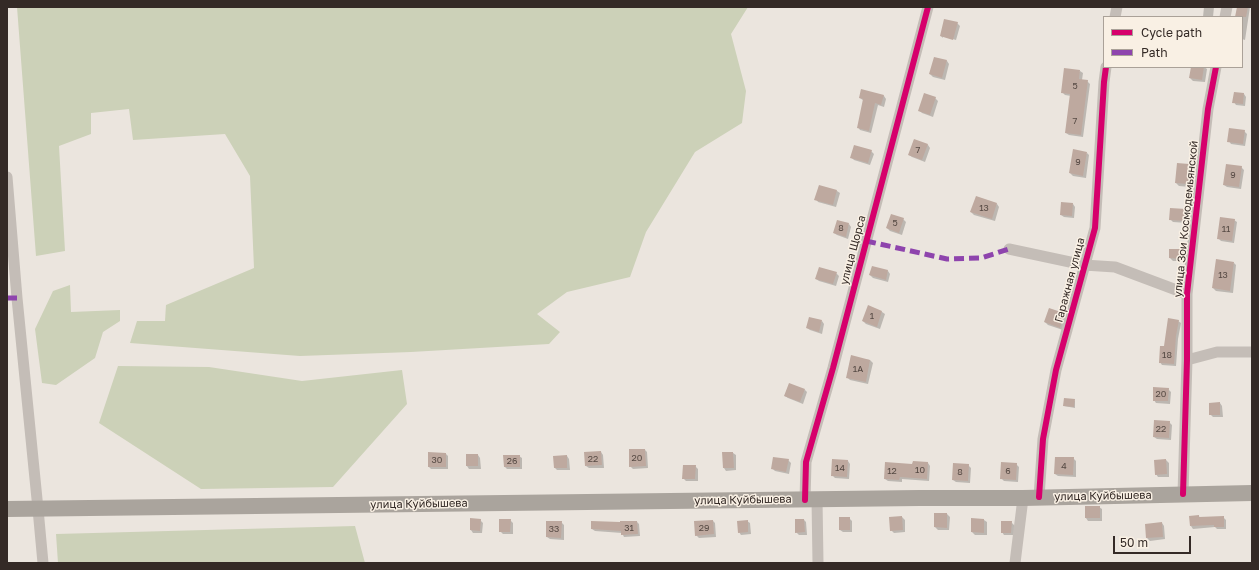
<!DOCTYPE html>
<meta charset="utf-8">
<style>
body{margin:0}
#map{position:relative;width:1259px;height:570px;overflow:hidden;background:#ebe5de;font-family:"Golos Text",sans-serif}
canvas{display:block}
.frame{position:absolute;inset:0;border:8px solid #342a26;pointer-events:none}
.legend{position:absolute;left:1103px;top:16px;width:140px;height:52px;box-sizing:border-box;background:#f9f0e4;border:1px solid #aaa198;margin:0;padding:5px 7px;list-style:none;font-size:12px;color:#342a26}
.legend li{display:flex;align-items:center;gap:8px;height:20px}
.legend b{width:20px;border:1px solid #aaa198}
.scale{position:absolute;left:1113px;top:536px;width:78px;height:18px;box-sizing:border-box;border:2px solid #342a26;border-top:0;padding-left:5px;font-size:12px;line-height:14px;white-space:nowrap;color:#342a26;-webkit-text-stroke:3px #f9f0e4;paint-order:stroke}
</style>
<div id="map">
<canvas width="1259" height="570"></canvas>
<div class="frame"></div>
<ul class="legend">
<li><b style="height:5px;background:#d6006c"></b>Cycle path</li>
<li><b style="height:5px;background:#8e44ad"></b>Path</li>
</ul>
<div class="scale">50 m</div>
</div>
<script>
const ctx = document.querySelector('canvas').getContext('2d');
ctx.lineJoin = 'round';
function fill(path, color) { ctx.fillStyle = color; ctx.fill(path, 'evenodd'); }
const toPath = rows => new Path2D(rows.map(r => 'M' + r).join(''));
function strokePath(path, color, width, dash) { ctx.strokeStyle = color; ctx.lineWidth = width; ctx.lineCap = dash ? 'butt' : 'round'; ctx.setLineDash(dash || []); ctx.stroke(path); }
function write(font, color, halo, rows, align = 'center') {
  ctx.font = font + ' "Golos Text",sans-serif'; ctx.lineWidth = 3; ctx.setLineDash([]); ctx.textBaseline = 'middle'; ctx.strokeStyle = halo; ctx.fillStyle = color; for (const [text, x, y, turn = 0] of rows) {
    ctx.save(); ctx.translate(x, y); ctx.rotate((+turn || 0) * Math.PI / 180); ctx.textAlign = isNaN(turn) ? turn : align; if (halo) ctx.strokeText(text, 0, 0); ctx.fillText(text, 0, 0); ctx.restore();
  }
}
const green = toPath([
 [17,7,748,7,731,34,746,91,742,123,695,152,646,232,630,277,567,292,537,314,560,332,549,344,411,352,300,356,130,343,137,321,165,321,166,305,254,268,250,176,225,134,133,140,129,109,91,113,91,134,59,146,65,251,36,256],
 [70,285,71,312,120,310,120,321,103,332,95,358,56,385,42,383,35,329,53,291],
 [118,366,209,367,302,381,402,370,407,404,333,487,201,489,99,423],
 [355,526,365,563,58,563,56,534]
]);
const shadow = toPath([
 [1204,7,1214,7,1213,17,1203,17],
 [1238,7,1250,7,1245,40,1242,39,1242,17,1236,17],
 [957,23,960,26,956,40,943,36,943,38,941,36],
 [935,58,947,61,949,64,945,80,933,77,930,74],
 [1192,67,1204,67,1207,69,1205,82,1193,81,1190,78],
 [1080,71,1083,73,1082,80,1087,81,1090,84,1083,137,1069,135,1066,133,1071,96,1065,95,1062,92],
 [862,90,884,96,886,99,884,107,878,105,871,133,860,130,858,127,864,101,860,98],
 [1244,94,1246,97,1245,106,1236,105,1234,102],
 [935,98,938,101,933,117,922,113,920,111],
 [1244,131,1247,134,1245,146,1231,144,1229,141],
 [914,140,928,145,930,148,925,162,912,157,909,155],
 [871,151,874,154,870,165,854,160,851,157],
 [1087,153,1089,155,1086,178,1073,176,1070,173],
 [1189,165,1192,168,1190,187,1179,186,1176,183],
 [1241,167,1244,170,1241,189,1227,187,1224,185],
 [819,186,837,191,840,193,836,207,818,202,816,199],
 [997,204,999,207,995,221,974,215,971,212],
 [1073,204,1075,207,1074,218,1064,217,1061,215],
 [1185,210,1188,213,1187,223,1173,222,1170,219],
 [903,219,906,222,902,235,890,231,887,228],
 [1234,220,1237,222,1234,243,1221,241,1219,239],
 [849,224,851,227,848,239,837,235,834,233],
 [1180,250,1183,253,1182,261,1173,261,1170,258],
 [1234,263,1236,265,1233,293,1216,291,1213,288],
 [888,271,890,274,888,282,873,278,870,275],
 [836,273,839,276,836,286,819,281,816,279],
 [868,307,882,312,885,314,880,329,866,324,863,321],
 [1049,309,1064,314,1066,317,1063,330,1048,325,1045,322],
 [822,321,824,324,822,334,810,330,807,328],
 [1178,321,1181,323,1178,339,1176,366,1162,365,1160,362,1165,347],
 [851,357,870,360,873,363,868,384,850,380,847,377],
 [1168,389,1171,392,1170,404,1156,403,1154,400],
 [805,390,807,392,803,404,788,398,785,396],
 [1074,400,1075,401,1075,408,1064,406],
 [1220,403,1222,406,1223,417,1213,417,1210,414],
 [1169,422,1172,425,1171,440,1157,439,1154,437],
 [645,450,647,452,648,468,633,469,630,466],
 [601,452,603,455,604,468,589,468,586,466],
 [733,453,736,455,736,470,726,471,724,468],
 [446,454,448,456,448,469,431,469,429,467],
 [467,455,478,455,480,458,481,469,469,469,467,466],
 [519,456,522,458,522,469,507,469,505,467],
 [567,456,569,459,570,470,557,470,555,468],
 [1073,458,1076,461,1076,477,1058,476,1055,474],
 [788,460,791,463,789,474,775,471,772,468],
 [1166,460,1169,463,1169,477,1158,477,1156,474],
 [848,461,850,464,849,479,835,478,832,475],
 [928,463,930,466,929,481,902,479,902,482,888,481,885,479,913,465],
 [1016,464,1019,467,1018,482,1004,481,1001,478],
 [968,465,971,468,970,483,956,482,953,480],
 [695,466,698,469,698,481,686,481,683,478],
 [1099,507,1102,509,1102,521,1088,521,1086,518],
 [947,514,950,517,949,530,938,530,935,527],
 [1199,516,1200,518,1223,517,1226,520,1226,529,1217,529,1215,527,1193,529,1191,526],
 [902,517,905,520,905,532,894,533,891,530],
 [849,518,852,521,852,532,843,532,840,530],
 [972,519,984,520,987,522,987,535,975,535,972,532],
 [480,520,483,523,482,533,473,533,471,530],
 [510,520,513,523,513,534,503,534,500,531],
 [804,520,806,522,807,535,799,535,796,532],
 [713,521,715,523,716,537,699,538,696,535],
 [747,521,750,523,751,534,741,535,739,532],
 [561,522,564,525,564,540,550,539,547,537],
 [637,522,639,524,640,536,624,537,622,533,595,531,592,529],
 [1011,522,1014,525,1014,535,1004,535,1002,532],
 [1162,523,1164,526,1165,539,1150,541,1147,538]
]);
const building = toPath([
 [1237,7,1248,7,1246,17,1235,17],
 [944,19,958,22,953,40,940,36],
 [934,57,947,60,942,78,929,74],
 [1191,67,1204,67,1202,80,1189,78],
 [1064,68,1080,70,1079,79,1088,80,1081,135,1065,133,1070,94,1061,93],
 [861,89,884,95,881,105,875,103,869,131,857,128,863,99,859,98],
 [1234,92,1244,93,1243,104,1232,103],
 [924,93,936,97,930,115,918,111],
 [1229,128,1245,130,1243,144,1227,142],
 [914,139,928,144,922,160,908,155],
 [854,145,872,150,868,163,850,158],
 [1073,149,1087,152,1083,176,1069,173],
 [1177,163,1189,164,1188,184,1175,183],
 [1226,164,1242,166,1239,187,1223,185],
 [819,185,837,190,833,205,814,200],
 [976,196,997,203,992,219,970,212],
 [1061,202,1073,203,1072,216,1060,215],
 [1170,208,1186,209,1185,221,1169,220],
 [891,214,904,218,899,233,886,228],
 [1220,217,1235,219,1232,241,1217,239],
 [837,220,849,223,846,237,833,233],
 [1169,249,1180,249,1180,259,1169,258],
 [1216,259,1234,262,1230,291,1212,288],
 [872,266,888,270,886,280,869,275],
 [819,267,837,272,833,284,815,279],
 [868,305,882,311,877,327,862,321],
 [1049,308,1064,313,1060,328,1044,322],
 [809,317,822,320,819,332,806,328],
 [1168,318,1179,320,1176,336,1174,364,1159,363,1160,346,1164,346],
 [851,355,870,360,866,382,846,378],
 [789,383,805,389,800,402,784,396],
 [1153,387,1169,388,1168,401,1153,401],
 [1064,398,1075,399,1074,407,1063,406],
 [1220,402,1220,415,1209,415,1209,403],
 [1154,420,1170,421,1169,438,1153,437],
 [629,449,645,449,646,466,629,467],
 [601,451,602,465,585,466,584,452],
 [428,452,446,453,446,467,428,467],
 [722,452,733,452,734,468,723,468],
 [466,454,478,454,478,466,466,466],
 [503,455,520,455,520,467,504,467],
 [567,455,567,468,554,468,553,456],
 [773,457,789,459,786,472,771,469],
 [1055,457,1074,457,1073,475,1054,474],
 [832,459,848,460,847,477,831,476],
 [1166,459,1167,474,1155,475,1154,460],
 [913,461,928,462,927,479,900,477,899,480,884,479,885,462,912,464],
 [1001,462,1017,463,1016,480,1000,479],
 [953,463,969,464,968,481,952,480],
 [683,465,696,465,695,479,682,479],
 [1085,506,1100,506,1100,518,1085,518],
 [934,513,947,513,947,528,934,527],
 [1199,515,1199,517,1224,516,1224,527,1214,527,1214,525,1190,526,1189,516],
 [902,516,903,530,890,531,889,517],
 [839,517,850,517,850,530,839,530],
 [470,518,481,519,480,531,470,530],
 [971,518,984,519,984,533,971,532],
 [499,519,511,519,510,532,499,532],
 [795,519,804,519,805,532,795,533],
 [713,520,714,534,695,536,694,521],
 [748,520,748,532,738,533,737,521],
 [546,521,562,521,561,538,546,537],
 [591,521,620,522,620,521,637,521,638,534,621,535,621,531,591,529],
 [1001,521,1012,521,1011,533,1001,533],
 [1162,522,1163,537,1146,538,1145,524]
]);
const minor = toPath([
 [1115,17,1117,7],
 [1225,17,1227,7],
 [7,177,17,298,38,509,43,563],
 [1009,249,1084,265,1115,267,1187,294],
 [1187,360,1217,352,1252,352],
 [1183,494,1187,360,1187,294,1208,109,1216,67],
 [1039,497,1043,439,1056,370,1095,228,1104,82,1106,67],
 [817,499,818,563],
 [805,500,806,462,833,368,928,7],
 [1015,563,1023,498]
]);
const highway = toPath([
 [7,509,919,498,1023,498,1252,493]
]);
const quiet = toPath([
 [866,241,947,259,981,258,1009,249],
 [7,298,17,298]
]);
const cycleway = toPath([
 [1183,494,1187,360,1187,294,1208,109,1216,67],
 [1039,497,1043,439,1056,370,1095,228,1104,82,1106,67],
 [805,500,806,462,833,368,928,7]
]);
const numberNames = [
 ["5",1075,86],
 ["7",1075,121],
 ["7",918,150],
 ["9",1078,162],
 ["9",1233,175],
 ["13",984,208],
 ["5",895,223],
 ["8",841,228],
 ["11",1226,229],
 ["13",1223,275],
 ["1",872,316],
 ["18",1167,355],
 ["1А",858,369],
 ["20",1161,394],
 ["22",1161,429],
 ["20",637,458],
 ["22",593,459],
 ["30",437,460],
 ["26",512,461],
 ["4",1064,466],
 ["14",840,468],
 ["10",920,470],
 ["12",892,471],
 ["6",1008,471],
 ["8",960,472],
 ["31",629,528],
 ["29",704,528],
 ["33",554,529]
];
const streetNames = [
 ["улица Зои Космодемьянской",1186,219,-84],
 ["улица Щорса",853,250,-75],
 ["Гаражная улица",1070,280,-75],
 ["улица Куйбышева",1103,496,-1],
 ["улица Куйбышева",743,500,-1],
 ["улица Куйбышева",419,504,-1]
];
fill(green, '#ccd1b8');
fill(shadow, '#0003');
fill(building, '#bea99f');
strokePath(minor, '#c4bdb7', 11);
strokePath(highway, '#aaa49d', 16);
strokePath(quiet, '#8e44ad', 5, [10, 5]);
strokePath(cycleway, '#d6006c', 6);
write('9px', '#564a44', null, numberNames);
write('11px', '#342a26', '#f9f0e4', streetNames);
</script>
